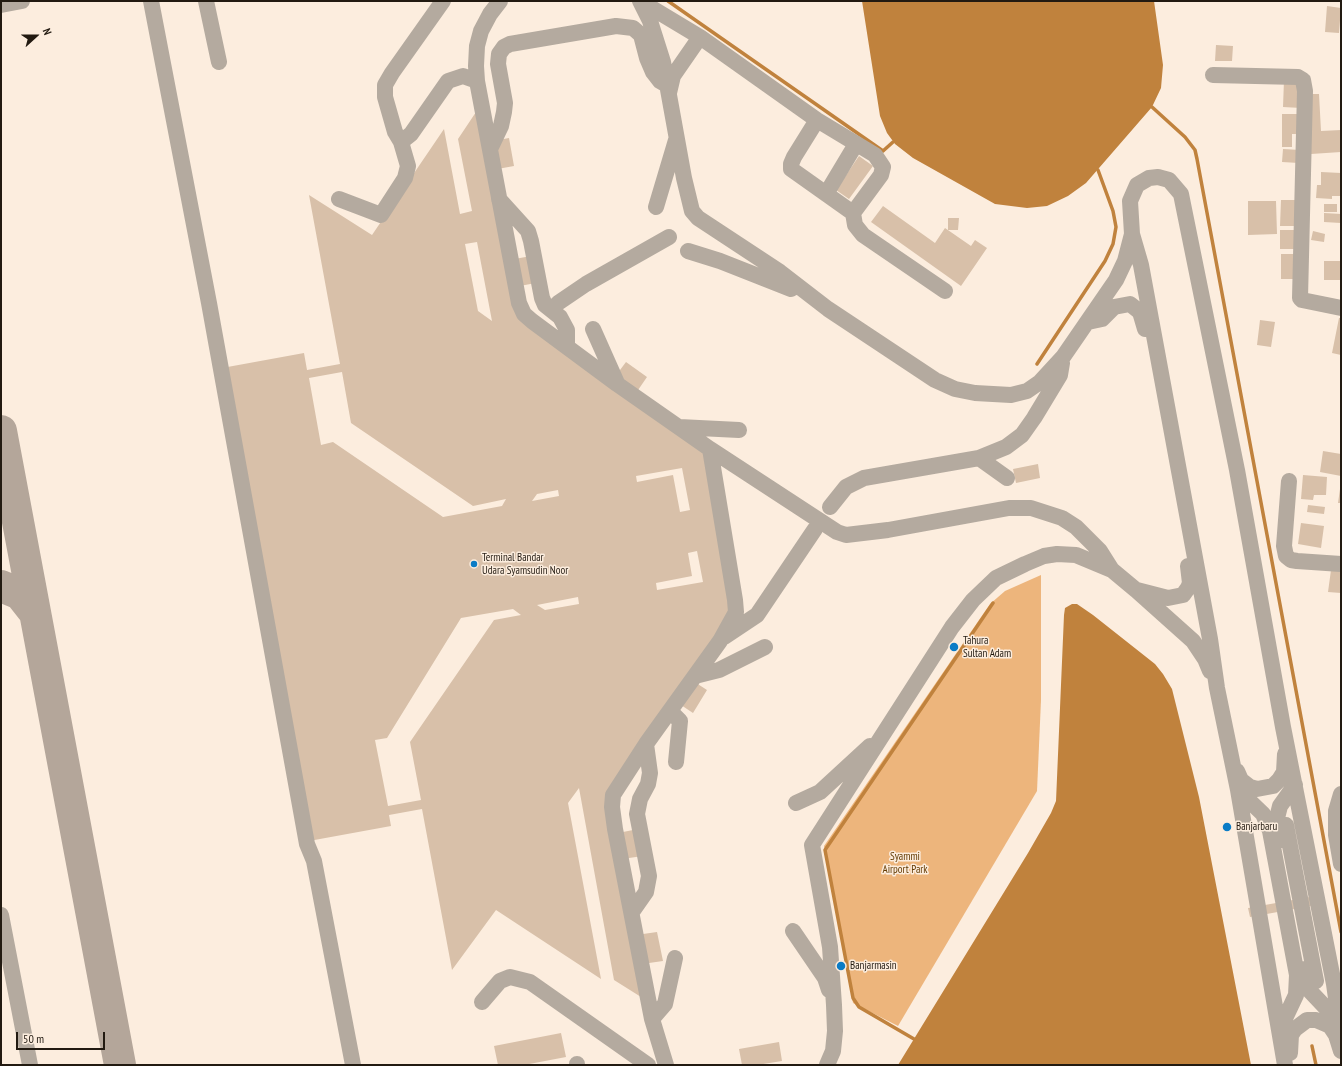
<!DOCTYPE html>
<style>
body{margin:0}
#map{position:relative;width:1342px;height:1066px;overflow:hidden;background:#fcedde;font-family:"PT Sans Narrow",sans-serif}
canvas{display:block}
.frame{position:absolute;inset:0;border:2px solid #221a11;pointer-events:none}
.north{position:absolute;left:16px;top:16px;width:40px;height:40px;-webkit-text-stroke:3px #fcedde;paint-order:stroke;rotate:69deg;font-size:11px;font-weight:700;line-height:16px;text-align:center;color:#221a11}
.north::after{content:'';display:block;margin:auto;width:14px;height:18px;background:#221a11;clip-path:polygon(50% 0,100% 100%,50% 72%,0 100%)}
.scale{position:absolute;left:16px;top:1032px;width:89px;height:18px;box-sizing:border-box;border:2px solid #221a11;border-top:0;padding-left:5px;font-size:12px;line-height:14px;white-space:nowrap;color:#221a11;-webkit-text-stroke:3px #fcedde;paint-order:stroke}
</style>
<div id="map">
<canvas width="1342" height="1066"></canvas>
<div class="frame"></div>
<div class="north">N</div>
<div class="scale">50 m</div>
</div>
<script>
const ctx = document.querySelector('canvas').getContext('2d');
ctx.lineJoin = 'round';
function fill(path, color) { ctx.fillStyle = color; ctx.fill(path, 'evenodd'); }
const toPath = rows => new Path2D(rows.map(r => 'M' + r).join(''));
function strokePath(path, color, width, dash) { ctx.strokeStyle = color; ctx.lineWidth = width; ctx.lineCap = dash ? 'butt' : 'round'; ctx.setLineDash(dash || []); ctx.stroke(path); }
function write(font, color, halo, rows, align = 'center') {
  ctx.font = font + ' "PT Sans Narrow",sans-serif'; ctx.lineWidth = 3; ctx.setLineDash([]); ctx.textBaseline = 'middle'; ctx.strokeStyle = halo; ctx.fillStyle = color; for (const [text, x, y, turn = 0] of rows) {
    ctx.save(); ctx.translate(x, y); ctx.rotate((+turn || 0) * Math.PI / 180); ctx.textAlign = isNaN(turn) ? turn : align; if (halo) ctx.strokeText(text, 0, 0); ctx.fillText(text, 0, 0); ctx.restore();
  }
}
const green = toPath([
 [1041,575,1041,700,1037,791,898,1026,853,1003,824,846,990,604,1005,591]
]);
const water = toPath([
 [862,1,1154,1,1163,65,1161,88,1152,107,1086,183,1068,196,1047,206,1027,208,995,204,913,158,895,144,887,133,880,116],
 [1072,604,1077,604,1093,615,1155,664,1163,674,1172,689,1199,797,1251,1065,898,1065,1028,853,1051,813,1056,801,1064,615,1065,608]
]);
const stream = toPath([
 [668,1,883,151,893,142],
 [1152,107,1185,137,1195,150,1197,159,1341,932],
 [1037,364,1105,261,1113,244,1116,227,1113,211,1098,170],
 [914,1039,859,1007,853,998,825,850,993,603],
 [1312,1046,1316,1065]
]);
const taxiway = toPath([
 [1,431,120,1065],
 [1,586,20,594,35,613]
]);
const building = toPath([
 [1327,6,1341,8,1339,33,1325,32],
 [1216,45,1233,46,1232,61,1215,61],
 [1284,80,1302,81,1301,108,1283,107],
 [1308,94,1319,94,1321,131,1341,130,1341,152,1311,154],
 [480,106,487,142,509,138,514,166,492,170,509,260,531,256,536,283,514,287,518,313,614,378,626,362,647,377,636,393,706,441,738,611,690,679,707,690,693,713,675,701,610,794,618,833,638,829,643,856,622,859,636,935,657,932,663,961,642,964,649,1002,614,980,579,788,568,803,601,979,496,910,452,970,422,809,389,815,391,826,309,841,222,368,304,353,307,370,340,364,309,195,372,235,444,129,460,214,472,211,458,139],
 [477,242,492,321,478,311,465,244],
 [342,372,351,423,473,506,506,499,502,506,443,517,333,442,321,445,309,378],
 [682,468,690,510,680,512,673,475,637,482,636,476],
 [558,490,559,496,532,501,537,494],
 [697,551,703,582,657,590,656,583,692,576,688,553],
 [578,597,579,604,545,610,537,605],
 [513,609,521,615,494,620,410,742,421,800,388,806,375,740,387,738,461,618],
 [1282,114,1302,114,1301,134,1292,134,1292,147,1282,147],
 [1283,149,1300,150,1299,163,1282,162],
 [859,156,873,166,849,199,836,190],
 [1321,172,1341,173,1341,196,1332,196,1332,199,1316,198,1317,185,1321,185],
 [1281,200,1298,200,1298,226,1280,226],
 [1248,201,1276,201,1277,234,1248,235],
 [1324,204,1337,204,1337,212,1324,212],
 [883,206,935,243,945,228,971,246,975,240,987,248,961,286,871,222],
 [1324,213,1341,214,1341,223,1324,222],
 [948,218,959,218,958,230,948,230],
 [1280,230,1299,230,1299,249,1280,249],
 [1313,231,1325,234,1324,242,1311,240],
 [1281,254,1294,254,1294,279,1281,279],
 [1324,261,1341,261,1341,280,1324,280],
 [1339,318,1341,318,1341,355,1332,353],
 [1260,320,1275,322,1271,347,1257,345],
 [1323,451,1341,454,1341,476,1320,472],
 [1038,464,1040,478,1016,483,1013,469],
 [1303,475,1327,477,1326,495,1314,495,1313,500,1301,499],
 [1340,489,1341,489,1341,503,1338,503],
 [1308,505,1325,507,1324,514,1307,512],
 [1301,523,1324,526,1321,548,1298,544],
 [1331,570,1341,571,1341,593,1328,592],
 [1321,895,1322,904,1250,917,1248,908],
 [561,1033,566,1057,524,1065,498,1065,494,1046],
 [779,1042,782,1061,757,1065,742,1065,739,1049]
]);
const minor = toPath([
 [151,1,209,303,307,844,314,861,353,1065],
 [206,1,219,62],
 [443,1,392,73,385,85,385,97,395,132,401,142,411,134,448,81,463,76,477,81],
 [500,1,490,14,481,31,477,46,476,66,477,81,519,303,524,314,532,321,617,384,710,449,735,600,736,612,720,641,646,744,613,795,612,807,615,829,652,1019,666,1065],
 [640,1,650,21,663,62,684,178,692,211,698,218,780,272,828,309,935,380,955,389,975,393,1011,395,1027,391,1040,382,1063,357,1116,280,1125,261,1132,234],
 [640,1,700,37,817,120,875,155,883,167,881,175,853,213,855,225,863,235,945,291],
 [1,5,22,1],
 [1213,75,1298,77,1303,80,1305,91,1300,298,1302,300,1341,308],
 [669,93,673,76,700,37],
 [817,120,794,157,791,164,791,169,853,213],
 [490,149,501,126,504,112,505,103,498,64,499,54,504,47,510,44,616,26,633,28,641,35,647,58,653,72,660,81,667,85],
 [826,194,856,144],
 [339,199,381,215,405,178,408,166,401,142],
 [499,199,528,231,531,241,542,298,545,305,560,317,567,330,567,347],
 [656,207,676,140],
 [688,251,720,261,791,289],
 [558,303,586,284,669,237],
 [1088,322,1102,319,1114,307,1130,304,1140,312,1145,329],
 [593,329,617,383],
 [679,427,739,430],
 [710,449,837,532,846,535,888,530,1009,508,1031,508,1062,518,1076,527,1100,551,1112,570],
 [979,458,1007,478],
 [1289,481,1284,546,1286,556,1291,560,1297,561,1341,564],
 [830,507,846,487,864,478,979,458,1006,447,1022,435,1034,418,1060,375,1062,363],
 [1137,590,1168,598,1183,595,1188,588,1190,583,1188,566],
 [724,637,757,615,815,529],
 [695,676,719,670,765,647],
 [670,711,680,721,676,762],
 [1237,771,1241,780,1250,787,1257,789,1273,786,1279,780,1284,772,1285,754],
 [1238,790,1263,814,1270,831,1297,975,1296,995,1280,1029],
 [1341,794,1336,811,1336,835,1341,864],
 [796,803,820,792,870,746],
 [1286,825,1316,981],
 [1281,840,1277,818,1280,806,1295,785],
 [632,912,646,892,649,876,637,814,640,799,648,784,650,773,646,744],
 [1,915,30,1065],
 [793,931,825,978,829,990],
 [1304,969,1309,990,1326,1008,1337,1012],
 [482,1002,500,981,510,977,530,982,648,1065],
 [652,1019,665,1004,675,958],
 [1290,1053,1291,1035,1295,1029,1307,1020,1316,1020,1330,1026,1336,1035,1341,1051],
 [577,1064,577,1065],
 [827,1065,833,1051,835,1031,834,1005,830,947,812,845,952,627,973,600,996,578,1025,564,1044,556,1057,554,1076,555,1112,570,1136,590,1193,641,1205,659,1210,671],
 [1285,1065,1238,790,1217,688,1210,639,1141,265,1132,234,1130,201,1137,185,1149,178,1158,177,1169,180,1181,194,1183,204,1237,470,1283,727,1334,984,1341,1033]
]);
const markers = [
 [474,564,4,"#0b7cc6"],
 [954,647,5,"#0b7cc6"],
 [1227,827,5,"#0b7cc6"],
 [841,966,5,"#0b7cc6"]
];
const poiNames = [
 ["Terminal Bandar",482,558],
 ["Udara Syamsudin Noor",482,571],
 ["Tahura",963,641],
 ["Sultan Adam",963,654],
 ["Banjarbaru",1236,827],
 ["Banjarmasin",850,966]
];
const parkNames = [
 ["Syammi",905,857],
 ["Airport Park",905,870]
];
fill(green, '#edb57c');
fill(water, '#c0823d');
strokePath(stream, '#c0823d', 3.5);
strokePath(taxiway, '#b4a69a', 32);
fill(building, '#d8c0a9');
strokePath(minor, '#b4aa9f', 16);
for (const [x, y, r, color] of markers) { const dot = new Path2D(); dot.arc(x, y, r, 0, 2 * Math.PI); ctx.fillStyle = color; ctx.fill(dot); strokePath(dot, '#fcedde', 1.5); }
write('11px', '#221a11', '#fcedde', poiNames, 'left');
write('11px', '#623900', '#fcedde', parkNames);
</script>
